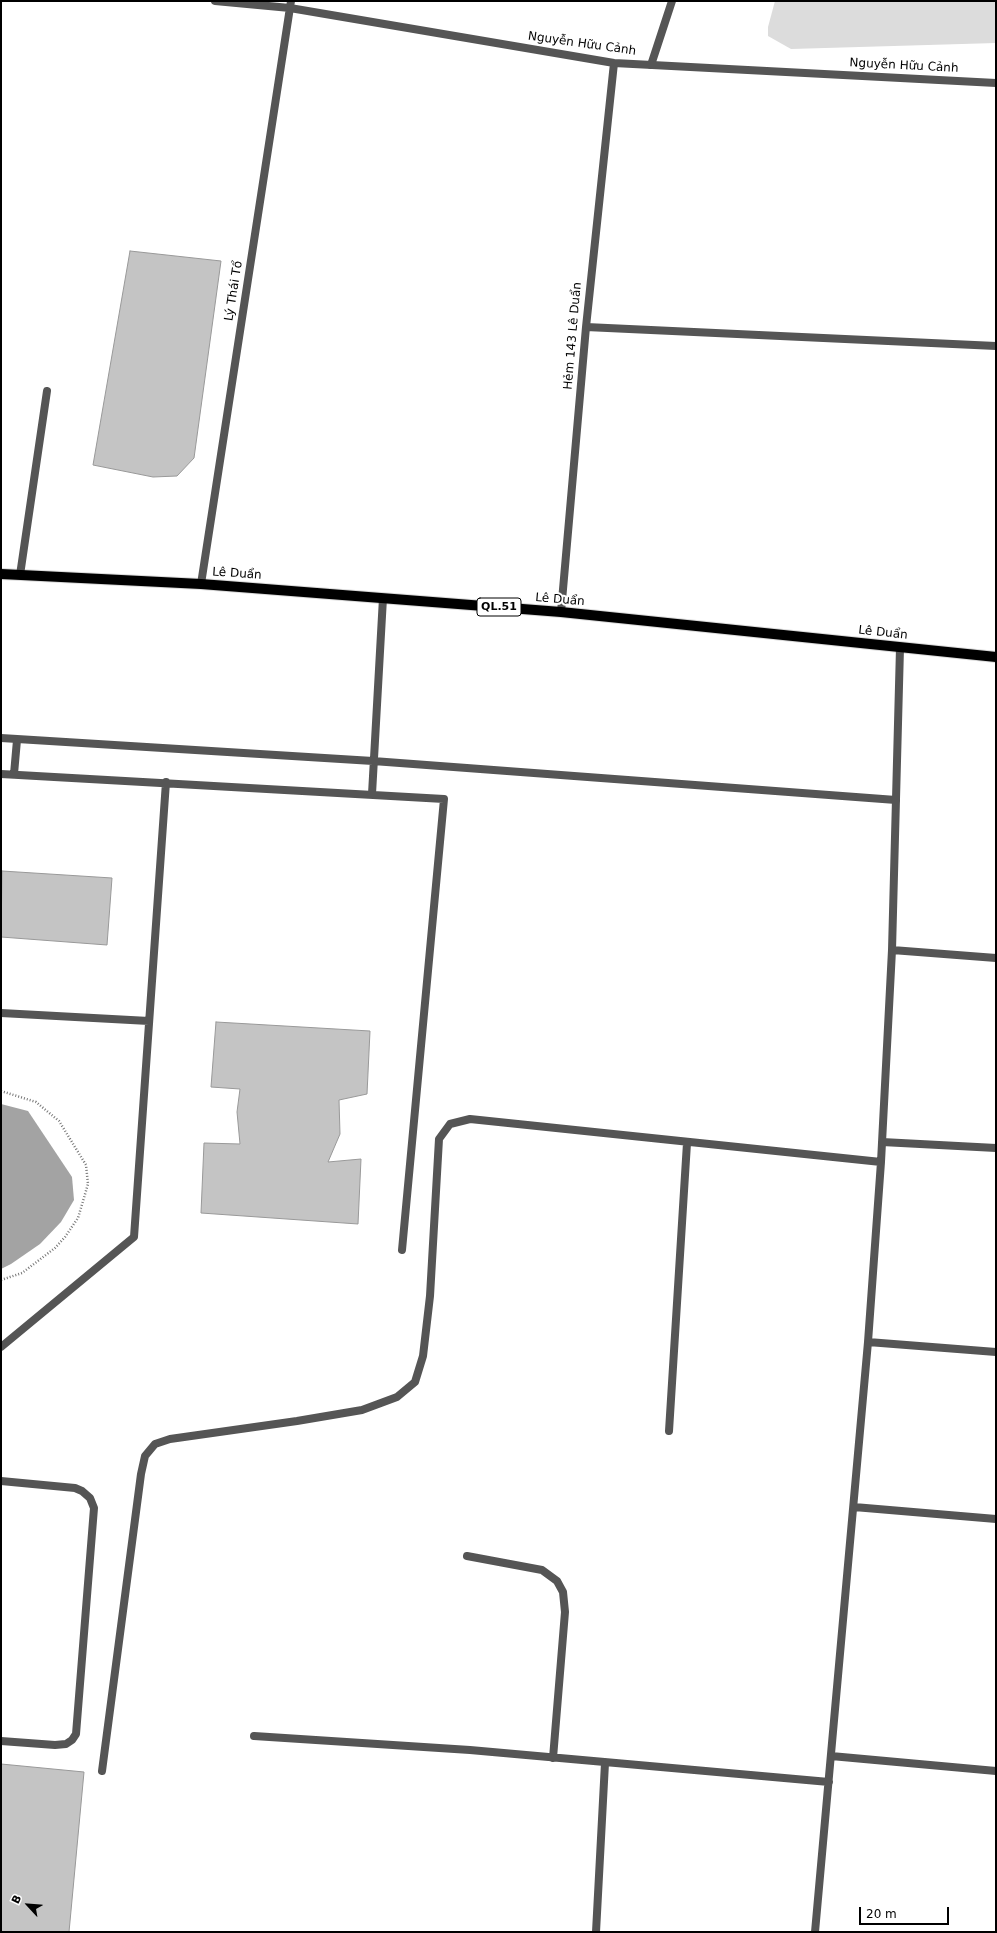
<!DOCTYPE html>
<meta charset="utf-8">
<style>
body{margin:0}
#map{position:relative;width:997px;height:1933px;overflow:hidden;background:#fff;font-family:"DejaVu Sans",sans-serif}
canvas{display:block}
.frame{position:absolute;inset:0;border:2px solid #000;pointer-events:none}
.north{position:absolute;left:8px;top:1885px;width:40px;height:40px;-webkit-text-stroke:3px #fff;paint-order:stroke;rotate:296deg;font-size:11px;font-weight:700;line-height:16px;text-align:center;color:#000}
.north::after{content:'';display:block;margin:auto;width:14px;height:18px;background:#000;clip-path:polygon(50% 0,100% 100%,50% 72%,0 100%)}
.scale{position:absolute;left:859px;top:1907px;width:90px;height:18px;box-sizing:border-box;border:2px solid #000;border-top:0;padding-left:5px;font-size:12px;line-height:14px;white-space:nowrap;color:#000;-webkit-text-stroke:3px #fff;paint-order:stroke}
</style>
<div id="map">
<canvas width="997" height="1933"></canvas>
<div class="frame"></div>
<div class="north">B</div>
<div class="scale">20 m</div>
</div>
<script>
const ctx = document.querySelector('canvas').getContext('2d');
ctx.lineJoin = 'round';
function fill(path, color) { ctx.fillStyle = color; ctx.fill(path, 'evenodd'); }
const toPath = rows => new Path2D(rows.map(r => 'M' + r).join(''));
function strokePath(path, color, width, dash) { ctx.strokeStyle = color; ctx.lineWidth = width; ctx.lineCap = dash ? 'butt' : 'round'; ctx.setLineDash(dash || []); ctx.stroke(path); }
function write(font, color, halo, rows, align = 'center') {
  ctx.font = font + ' "DejaVu Sans",sans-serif'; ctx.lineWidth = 4; ctx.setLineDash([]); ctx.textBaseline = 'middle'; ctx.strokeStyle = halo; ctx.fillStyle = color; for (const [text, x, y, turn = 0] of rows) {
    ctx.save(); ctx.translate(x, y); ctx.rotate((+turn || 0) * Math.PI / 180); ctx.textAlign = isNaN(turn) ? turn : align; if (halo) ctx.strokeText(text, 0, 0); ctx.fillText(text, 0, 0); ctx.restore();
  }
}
const green = toPath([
 [775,1,996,1,996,43,791,49,768,36,768,27]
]);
const water = toPath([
 [1,1104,28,1111,72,1177,74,1200,61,1222,40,1244,11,1264,1,1269]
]);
const building = toPath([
 [130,251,221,261,194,458,177,476,153,477,93,465,130,251],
 [2,871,112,878,107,945,1,937,2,871],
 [216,1022,370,1031,367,1094,339,1100,340,1134,328,1162,361,1159,358,1224,201,1213,204,1143,240,1144,237,1112,240,1089,211,1087,216,1022],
 [1,1764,84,1772,69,1932,1,1932,1,1764]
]);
const path = toPath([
 [1,1091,36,1102,59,1121,86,1165,88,1184,78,1218,65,1237,55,1248,22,1273,1,1280]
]);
const lane = toPath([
 [651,65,672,1],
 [1,738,373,761,896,800],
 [1,774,444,799,402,1250],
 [14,774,17,740],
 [372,794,383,598],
 [1,1013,149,1021],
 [1,1347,134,1237,166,782],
 [1,1481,75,1488,82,1491,90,1498,94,1508,76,1734,72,1740,66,1744,55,1745,1,1741]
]);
const street = toPath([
 [215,1,290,8,614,63,996,83],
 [586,327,996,346],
 [20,575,47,391],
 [201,584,291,1],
 [561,612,586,327,614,63],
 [892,950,996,958],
 [882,1142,996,1148],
 [868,1342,996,1352],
 [669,1431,687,1143],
 [854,1507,996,1519],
 [467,1556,542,1570,557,1581,563,1592,565,1612,553,1758],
 [254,1736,470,1750,829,1782],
 [831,1756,996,1771],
 [102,1771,141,1474,145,1456,155,1444,170,1439,297,1421,362,1410,397,1397,415,1382,423,1356,430,1296,439,1139,450,1124,470,1119,881,1162],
 [596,1932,605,1763],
 [815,1932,868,1342,881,1162,892,950,900,648]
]);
const primary = toPath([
 [1,574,201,584,561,612,996,657]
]);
const shields = [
 [499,607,44]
];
const shieldNames = [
 ["QL.51",499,607]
];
const streetNames = [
 ["Nguyễn Hữu Cảnh",582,44,8],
 ["Nguyễn Hữu Cảnh",904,66,3],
 ["Lý Thái Tổ",234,291,-81],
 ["Hẻm 143 Lê Duẩn",573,336,-85],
 ["Lê Duẩn",237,574,4],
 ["Lê Duẩn",560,600,5],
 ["Lê Duẩn",883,633,6]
];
fill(green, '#dcdcdc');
fill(water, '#a3a3a3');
fill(building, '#c4c4c4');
strokePath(building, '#999', 1);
strokePath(primary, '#dbdbdb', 12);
strokePath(path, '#777', 2.5, [1, 2]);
strokePath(lane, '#555', 8);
strokePath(street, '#555', 8);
strokePath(primary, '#000', 10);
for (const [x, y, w] of shields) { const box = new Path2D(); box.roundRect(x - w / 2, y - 9, w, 18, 3); ctx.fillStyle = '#fff'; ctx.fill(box); strokePath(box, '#000', 1); }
write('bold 11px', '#000', null, shieldNames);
write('12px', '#000', '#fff', streetNames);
</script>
